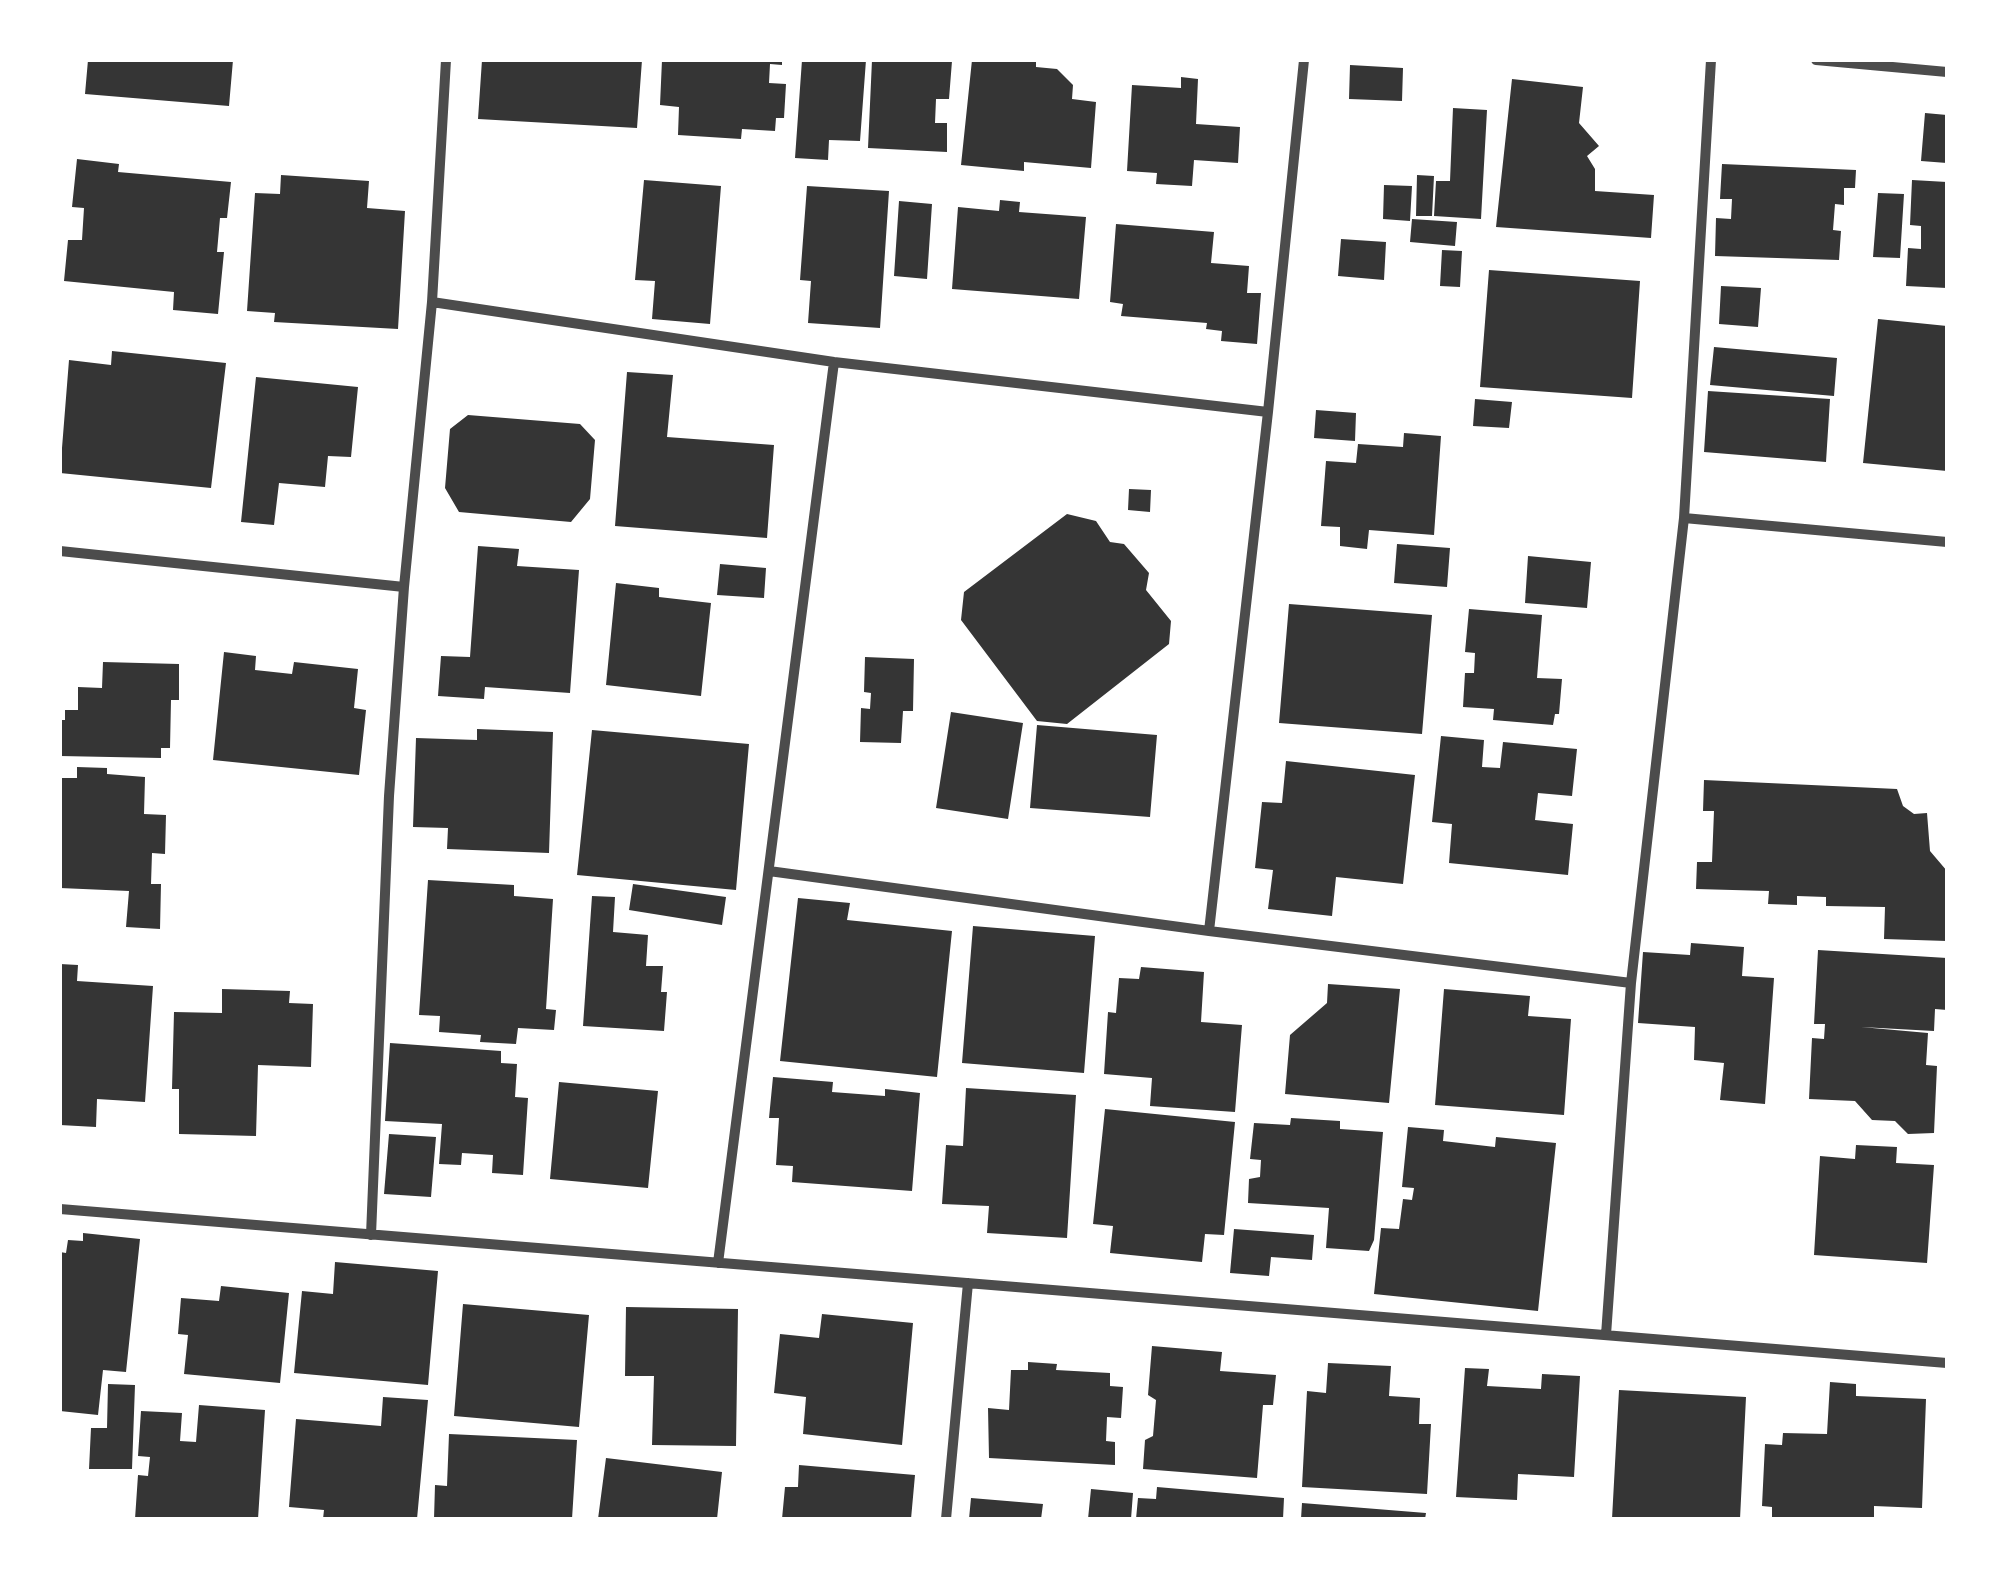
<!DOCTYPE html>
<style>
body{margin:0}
#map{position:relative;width:2007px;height:1579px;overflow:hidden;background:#fff;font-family:"Work Sans",sans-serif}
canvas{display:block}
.frame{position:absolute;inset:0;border:62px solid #fff;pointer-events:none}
</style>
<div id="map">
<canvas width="2007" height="1579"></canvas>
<div class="frame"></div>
</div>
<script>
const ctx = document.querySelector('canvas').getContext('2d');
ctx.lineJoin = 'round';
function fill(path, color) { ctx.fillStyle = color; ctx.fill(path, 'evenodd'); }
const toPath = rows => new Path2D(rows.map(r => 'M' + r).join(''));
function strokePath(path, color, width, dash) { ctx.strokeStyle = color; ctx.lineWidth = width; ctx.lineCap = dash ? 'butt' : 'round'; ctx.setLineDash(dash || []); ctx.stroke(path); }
const building = toPath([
 [88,60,233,60,229,106,85,94],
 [482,60,642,60,637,128,478,119],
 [662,60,782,60,782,65,770,64,769,83,786,84,784,118,776,118,775,131,742,129,741,139,678,135,679,107,660,105],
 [802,60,866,60,860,141,829,140,828,160,795,158],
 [872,60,952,61,949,99,936,99,935,123,947,123,947,152,868,148],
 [972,60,1036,60,1036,67,1057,69,1073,85,1072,99,1096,102,1091,168,1024,162,1024,171,961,165],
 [1350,65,1403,68,1402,101,1349,99],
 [1181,77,1198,79,1196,124,1240,127,1238,163,1194,160,1192,186,1156,184,1157,173,1127,171,1132,85,1181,88],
 [1512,79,1583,87,1579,123,1599,146,1587,156,1595,169,1595,191,1654,195,1651,238,1496,227],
 [1453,108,1487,110,1481,219,1434,216,1436,181,1450,181],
 [1925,113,1947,115,1947,163,1921,161],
 [77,159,119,164,118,172,231,182,227,218,220,218,217,252,224,252,218,314,173,310,174,292,64,281,68,240,82,240,84,208,72,207],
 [1722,164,1856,170,1855,188,1844,188,1844,205,1835,204,1833,230,1841,231,1839,260,1715,256,1716,218,1731,219,1732,199,1720,199],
 [281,175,369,181,367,208,405,211,398,329,274,322,275,313,247,311,255,193,280,194],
 [1417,175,1434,176,1432,216,1416,216],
 [644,180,721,186,710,324,652,319,655,281,635,280],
 [1912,180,1947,182,1947,288,1906,286,1908,248,1921,249,1921,226,1910,225],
 [1384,185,1412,186,1410,221,1383,219],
 [807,186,889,191,880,328,808,323,811,281,800,280],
 [1878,193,1904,194,1900,258,1873,257],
 [1000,200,1020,202,1019,212,1086,217,1079,299,952,289,958,207,999,211],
 [899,201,932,204,927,279,894,276],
 [1412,219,1457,222,1455,246,1410,242],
 [1116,224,1214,232,1211,263,1249,266,1247,293,1261,293,1257,344,1221,341,1222,331,1206,329,1207,323,1121,316,1123,304,1110,302],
 [1341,239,1386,242,1384,280,1338,276],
 [1442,250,1462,251,1460,287,1440,286],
 [1489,270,1640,281,1632,398,1480,387],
 [1721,286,1761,288,1758,327,1719,324],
 [1878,319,1947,326,1947,471,1863,463],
 [1714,347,1837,358,1834,396,1710,385],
 [112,351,226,363,211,488,60,473,69,360,111,365],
 [627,372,673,375,667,437,774,445,767,538,615,526],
 [256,377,358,387,351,457,328,456,325,487,279,483,274,525,241,522],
 [1708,391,1830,399,1826,462,1704,452],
 [1475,399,1512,402,1509,428,1473,426],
 [1316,410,1356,413,1355,441,1314,438],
 [468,415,580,424,595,440,590,499,571,522,459,512,445,488,450,429],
 [1404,433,1441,436,1434,535,1369,530,1367,549,1340,546,1340,527,1321,526,1326,461,1356,463,1358,444,1403,447],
 [1129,489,1151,490,1150,512,1128,510],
 [1067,514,1096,521,1110,542,1124,544,1149,573,1146,590,1171,621,1169,644,1067,724,1037,721,961,620,964,592],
 [1397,544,1450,548,1447,587,1394,583],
 [478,546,519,549,517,566,579,570,570,693,485,687,484,699,438,696,441,656,470,657],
 [1528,556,1591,562,1587,608,1525,603],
 [720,564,766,568,764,598,717,595],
 [616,583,659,588,659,597,711,603,701,696,606,685],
 [1289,604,1432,615,1422,734,1279,723],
 [1469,609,1542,615,1537,678,1562,679,1559,714,1555,714,1553,725,1493,720,1494,709,1463,707,1465,673,1474,673,1475,653,1465,652],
 [224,652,256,656,255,670,292,674,294,662,358,669,354,708,366,710,359,775,213,760],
 [865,657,914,659,913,711,903,711,901,743,860,742,861,708,870,709,871,693,864,692],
 [103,662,179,664,179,700,171,700,170,748,161,748,161,758,60,756,60,720,65,720,65,710,78,710,78,687,102,688],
 [951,712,1023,723,1008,819,936,808],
 [1037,725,1157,735,1150,817,1030,808],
 [477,729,553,732,549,853,447,849,448,828,413,827,416,738,477,740],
 [592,730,749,744,736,890,577,875],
 [1441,736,1484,740,1482,767,1500,768,1503,742,1577,749,1572,796,1538,793,1535,820,1573,824,1568,875,1449,863,1452,824,1432,822],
 [1286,761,1415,775,1403,884,1336,877,1332,916,1268,909,1273,870,1255,868,1262,802,1282,803],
 [77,767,107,768,107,774,145,777,144,814,166,815,165,854,152,853,151,884,161,884,160,929,126,927,129,891,60,888,60,778,77,778],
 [1704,780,1897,789,1903,806,1914,814,1927,813,1930,851,1947,871,1947,941,1884,939,1885,907,1826,906,1826,897,1797,896,1797,905,1768,904,1769,891,1696,889,1697,862,1712,862,1714,811,1703,811],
 [428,880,514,885,514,896,553,899,546,1009,556,1010,554,1030,518,1028,516,1044,480,1042,481,1035,439,1032,440,1016,419,1015],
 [633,884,726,897,722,925,629,910],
 [592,896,615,897,613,932,648,935,646,966,663,966,661,992,667,992,664,1031,583,1026],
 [798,898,850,903,847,920,952,931,937,1077,780,1061],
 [973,926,1095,936,1084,1073,962,1063],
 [1691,943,1744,947,1742,976,1774,978,1765,1104,1720,1100,1724,1063,1694,1060,1695,1027,1638,1023,1643,952,1690,955],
 [1818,950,1947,958,1947,1010,1935,1009,1934,1031,1861,1027,1928,1033,1926,1065,1937,1066,1934,1133,1908,1134,1895,1121,1872,1120,1855,1101,1809,1099,1812,1038,1824,1039,1825,1024,1814,1024],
 [60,964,78,965,77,981,153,986,145,1102,97,1099,96,1127,60,1125],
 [1141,967,1204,972,1201,1022,1242,1025,1235,1112,1150,1106,1152,1078,1104,1074,1108,1012,1116,1013,1119,978,1139,979],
 [1328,984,1400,989,1389,1103,1285,1094,1290,1035,1327,1003],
 [222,989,290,991,289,1003,313,1004,311,1067,258,1065,256,1136,179,1134,179,1089,172,1089,174,1012,222,1013],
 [1444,989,1530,996,1528,1016,1571,1019,1564,1115,1435,1105],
 [390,1043,501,1051,501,1063,517,1064,515,1097,528,1098,523,1175,492,1173,493,1155,462,1153,461,1165,439,1164,442,1124,385,1121],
 [773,1077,833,1082,832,1092,885,1096,885,1089,920,1093,912,1191,792,1182,793,1166,776,1165,779,1118,769,1118],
 [559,1082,658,1091,648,1188,550,1179],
 [966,1088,1076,1095,1067,1238,987,1233,989,1206,942,1204,946,1145,963,1146],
 [1105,1109,1235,1122,1224,1235,1205,1234,1202,1262,1110,1253,1113,1226,1093,1224],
 [1291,1118,1340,1121,1340,1129,1383,1132,1374,1240,1369,1251,1326,1248,1329,1208,1248,1203,1249,1179,1260,1177,1261,1160,1250,1159,1254,1123,1290,1125],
 [1408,1127,1444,1130,1443,1141,1495,1147,1496,1137,1556,1143,1538,1311,1374,1294,1381,1228,1399,1229,1403,1199,1412,1200,1414,1188,1402,1187],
 [389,1134,436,1137,431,1197,384,1194],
 [1856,1145,1897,1147,1896,1163,1934,1165,1927,1263,1814,1255,1820,1156,1855,1159],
 [1234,1229,1314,1235,1312,1260,1271,1257,1269,1276,1230,1273],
 [83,1233,140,1239,126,1372,103,1370,98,1415,60,1411,60,1252,66,1253,68,1240,83,1241],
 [335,1262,438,1271,428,1385,294,1373,302,1291,333,1294],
 [221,1286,289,1293,280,1383,184,1374,188,1335,178,1334,181,1298,219,1301],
 [463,1304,589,1315,579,1427,454,1416],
 [626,1307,738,1309,736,1446,652,1445,654,1376,625,1376],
 [822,1314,913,1323,902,1445,803,1434,806,1397,774,1393,780,1334,819,1338],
 [1152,1346,1222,1352,1220,1371,1276,1375,1273,1405,1263,1405,1257,1478,1143,1469,1145,1440,1153,1436,1156,1400,1148,1395],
 [1028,1362,1057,1364,1056,1370,1110,1373,1110,1386,1123,1387,1121,1418,1107,1417,1106,1441,1115,1442,1115,1465,989,1458,988,1408,1009,1410,1011,1370,1028,1370],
 [1328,1363,1391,1366,1389,1396,1420,1398,1419,1424,1431,1424,1427,1494,1302,1487,1307,1391,1326,1393],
 [1465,1368,1489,1369,1487,1386,1541,1389,1542,1374,1580,1376,1574,1477,1518,1474,1517,1500,1456,1497],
 [1830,1382,1856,1384,1856,1396,1926,1399,1922,1508,1874,1506,1874,1518,1772,1519,1772,1507,1762,1506,1765,1444,1782,1445,1783,1433,1827,1434],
 [108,1384,135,1385,132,1469,89,1469,91,1428,107,1428],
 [1619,1390,1746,1397,1740,1519,1612,1519],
 [383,1397,428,1400,417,1519,323,1519,324,1510,289,1507,296,1419,381,1426],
 [199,1405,265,1410,258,1519,135,1519,138,1475,148,1476,150,1457,138,1456,141,1411,182,1413,180,1441,196,1442],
 [449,1434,577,1440,572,1519,434,1519,435,1485,447,1486],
 [606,1458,722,1472,717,1519,598,1519],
 [799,1465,915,1475,911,1519,782,1519,785,1487,798,1487],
 [1157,1487,1284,1498,1283,1519,1136,1519,1138,1498,1156,1499],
 [1091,1489,1133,1493,1131,1519,1088,1519],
 [971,1498,1043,1504,1041,1519,969,1519],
 [1302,1503,1426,1513,1425,1519,1301,1519]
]);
const minor = toPath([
 [1816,60,1947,72],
 [432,302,834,362,1268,412],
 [1684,518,1947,542],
 [60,551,404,587],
 [769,871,1209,931,1631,983],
 [1209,931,1268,412,1304,60],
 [60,1209,1947,1363],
 [371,1235,389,796,404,587,432,302,446,60],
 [718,1263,834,362],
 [1606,1335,1631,983,1684,518,1711,60],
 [946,1519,968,1283]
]);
fill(building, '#353535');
strokePath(minor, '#4c4c4c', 10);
</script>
